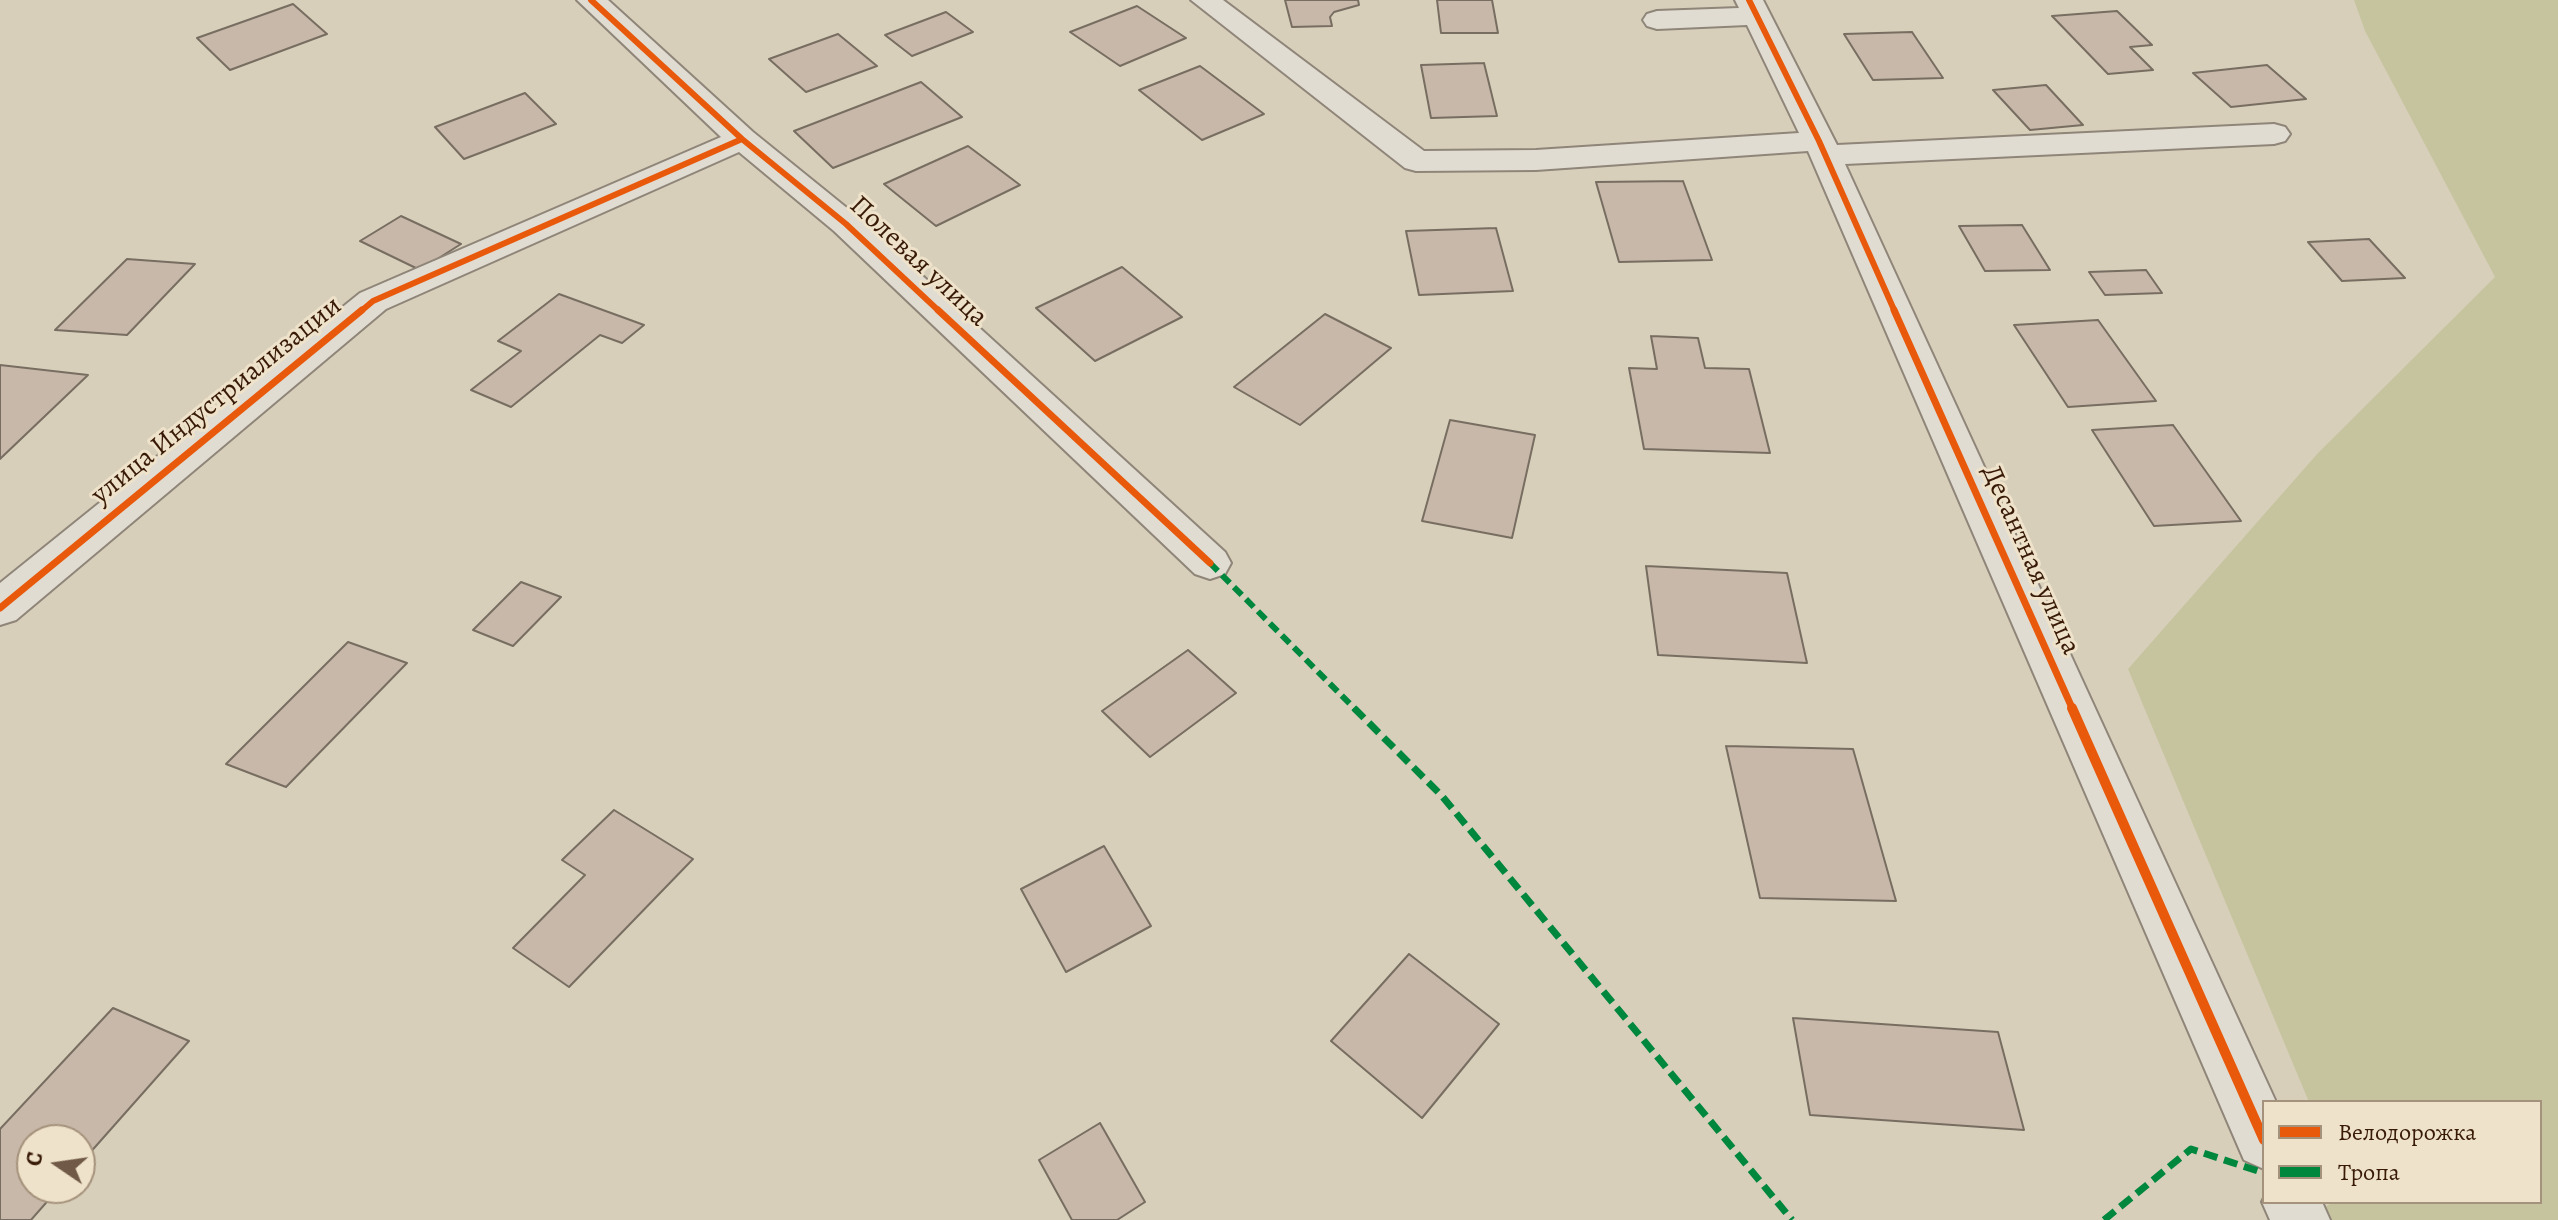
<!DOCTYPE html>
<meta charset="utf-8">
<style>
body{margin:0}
#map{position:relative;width:2558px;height:1220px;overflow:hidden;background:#d8cfbb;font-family:Alegreya,serif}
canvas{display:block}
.legend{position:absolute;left:2262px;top:1100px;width:280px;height:104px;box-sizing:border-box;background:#eee2ca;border:2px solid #a5927c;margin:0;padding:10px 14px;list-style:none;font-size:24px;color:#381a07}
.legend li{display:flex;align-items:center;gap:16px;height:40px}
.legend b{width:40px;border:2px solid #a5927c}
.north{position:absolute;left:16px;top:1124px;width:80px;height:80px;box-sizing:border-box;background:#eee2ca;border:2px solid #a5927c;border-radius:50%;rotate:283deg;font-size:22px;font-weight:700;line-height:32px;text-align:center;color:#381a07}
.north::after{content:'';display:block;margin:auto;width:28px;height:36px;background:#705946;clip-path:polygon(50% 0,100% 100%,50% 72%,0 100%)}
</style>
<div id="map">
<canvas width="2558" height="1220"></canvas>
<ul class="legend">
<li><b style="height:10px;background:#e8590c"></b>Велодорожка</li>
<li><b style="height:10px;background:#00873e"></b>Тропа</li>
</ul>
<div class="north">С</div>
</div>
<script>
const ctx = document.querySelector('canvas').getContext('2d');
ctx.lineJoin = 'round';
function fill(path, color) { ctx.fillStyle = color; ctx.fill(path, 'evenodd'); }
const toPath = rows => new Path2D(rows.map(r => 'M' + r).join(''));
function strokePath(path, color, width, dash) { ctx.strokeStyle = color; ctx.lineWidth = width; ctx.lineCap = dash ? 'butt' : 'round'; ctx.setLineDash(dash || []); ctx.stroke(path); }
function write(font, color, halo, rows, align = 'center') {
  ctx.font = font + ' Alegreya,serif'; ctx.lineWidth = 6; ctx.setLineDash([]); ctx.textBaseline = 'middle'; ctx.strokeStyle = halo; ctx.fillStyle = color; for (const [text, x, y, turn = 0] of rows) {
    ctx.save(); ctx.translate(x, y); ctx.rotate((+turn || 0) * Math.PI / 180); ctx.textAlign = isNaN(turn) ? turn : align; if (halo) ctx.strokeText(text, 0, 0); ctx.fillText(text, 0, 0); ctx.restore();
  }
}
const green = toPath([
 [2354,0,2558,0,2558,1220,2305,1220,2333,1202,2540,1202,2540,1102,2309,1102,2128,669,2318,453,2495,277,2365,31]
]);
const building = toPath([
 [1285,0,1358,0,1359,5,1334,12,1330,17,1332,26,1292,27,1285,0],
 [1437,0,1492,0,1498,33,1441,33,1437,0],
 [293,4,327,34,230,70,197,38,293,4],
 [1137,6,1186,38,1120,66,1070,32,1137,6],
 [2117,11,2152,45,2130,47,2153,70,2108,74,2052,16,2117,11],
 [946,12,973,32,912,56,885,35,946,12],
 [1912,32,1943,78,1873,80,1844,34,1912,32],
 [838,34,877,66,806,92,769,59,838,34],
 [1484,63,1497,116,1431,118,1421,65,1484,63],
 [2267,65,2306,99,2231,107,2193,73,2267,65],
 [1200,66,1264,114,1202,140,1139,90,1200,66],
 [921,82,962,117,833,168,794,131,921,82],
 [2046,85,2083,125,2030,130,1993,90,2046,85],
 [525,93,556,124,464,159,435,127,525,93],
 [968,146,1020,185,936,226,884,184,968,146],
 [1683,181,1712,260,1619,262,1596,182,1683,181],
 [401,216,461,244,420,270,360,241,401,216],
 [2022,225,2050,270,1985,271,1959,226,2022,225],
 [1496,228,1513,291,1419,295,1406,231,1496,228],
 [2369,239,2405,278,2342,281,2308,242,2369,239],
 [127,259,195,264,127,335,55,330,127,259],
 [1122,267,1182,317,1095,361,1036,308,1122,267],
 [2146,270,2162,293,2105,295,2089,272,2146,270],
 [559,294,644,325,622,343,600,335,511,407,471,390,521,351,498,341,559,294],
 [1325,314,1391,348,1300,425,1234,387,1325,314],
 [2098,320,2156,401,2068,407,2014,325,2098,320],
 [1651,336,1698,338,1705,368,1749,369,1770,453,1644,449,1629,368,1657,369,1651,336],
 [0,365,88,375,0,459,0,365],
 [1450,420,1535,435,1512,538,1422,521,1450,420],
 [2173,425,2241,521,2154,526,2092,430,2173,425],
 [1646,566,1787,573,1807,663,1658,655,1646,566],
 [521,582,561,597,513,646,473,630,521,582],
 [348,642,407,663,286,787,226,764,348,642],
 [1188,650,1236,693,1150,757,1102,711,1188,650],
 [1726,746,1853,749,1896,901,1760,898,1726,746],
 [614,810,693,859,569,987,513,948,585,875,562,860,614,810],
 [1104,846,1151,926,1066,972,1021,889,1104,846],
 [1409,954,1499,1024,1422,1118,1331,1041,1409,954],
 [113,1008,189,1041,80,1164,80,1140,32,1140,32,1188,59,1188,31,1220,0,1220,0,1129,113,1008],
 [1793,1018,1998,1032,2024,1130,1810,1115,1793,1018],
 [1100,1123,1145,1202,1117,1220,1072,1220,1039,1160,1100,1123]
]);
const minor = toPath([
 [577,0,608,0,753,132,858,217,1225,552,1231,563,1225,574,1210,579,1195,574,834,231,739,152,386,309,16,620,0,625,0,583,360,293,721,137,577,0],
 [1191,0,1223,0,1424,151,1536,150,1799,133,1747,25,1657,29,1647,26,1643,20,1647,14,1657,11,1739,8,1735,0,1763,0,1837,145,2274,124,2285,127,2290,134,2285,141,2274,144,1845,164,2276,1102,2264,1102,2264,1169,2244,1160,1808,151,1536,170,1416,171,1405,168,1191,0],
 [2264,1198,2264,1202,2322,1202,2330,1220,2270,1220,2262,1202,2264,1198]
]);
const quietFar1 = toPath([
 [1210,563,1356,710]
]);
const quiet = toPath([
 [1354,708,1442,796,1792,1220],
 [2104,1220,2191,1149,2264,1173]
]);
const cyclewayFar2 = toPath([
 [591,0,742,139,846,224,940,312],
 [1749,0,1819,141,1895,312],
 [360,312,373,301,742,139]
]);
const cyclewayFar1 = toPath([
 [938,310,1210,563],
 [1894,310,2073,710],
 [0,608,362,310]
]);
const cycleway = toPath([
 [2072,708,2264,1140]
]);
const streetNames = [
 ["Полевая улица",918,262,43],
 ["улица Индустриализации",217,401,-39],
 ["Десантная улица",2030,560,66]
];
fill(green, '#c6c49f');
fill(building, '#c8b8a9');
strokePath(building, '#776e61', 2);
strokePath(minor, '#8f8578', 4);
fill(minor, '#e0dcd2');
strokePath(quietFar1, '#00873e', 6, [11, 6]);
strokePath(quiet, '#00873e', 7, [14, 7]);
strokePath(cyclewayFar2, '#e8590c', 6);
strokePath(cyclewayFar1, '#e8590c', 7);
strokePath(cycleway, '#e8590c', 10);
write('28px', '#381a07', '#eee2ca', streetNames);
</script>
